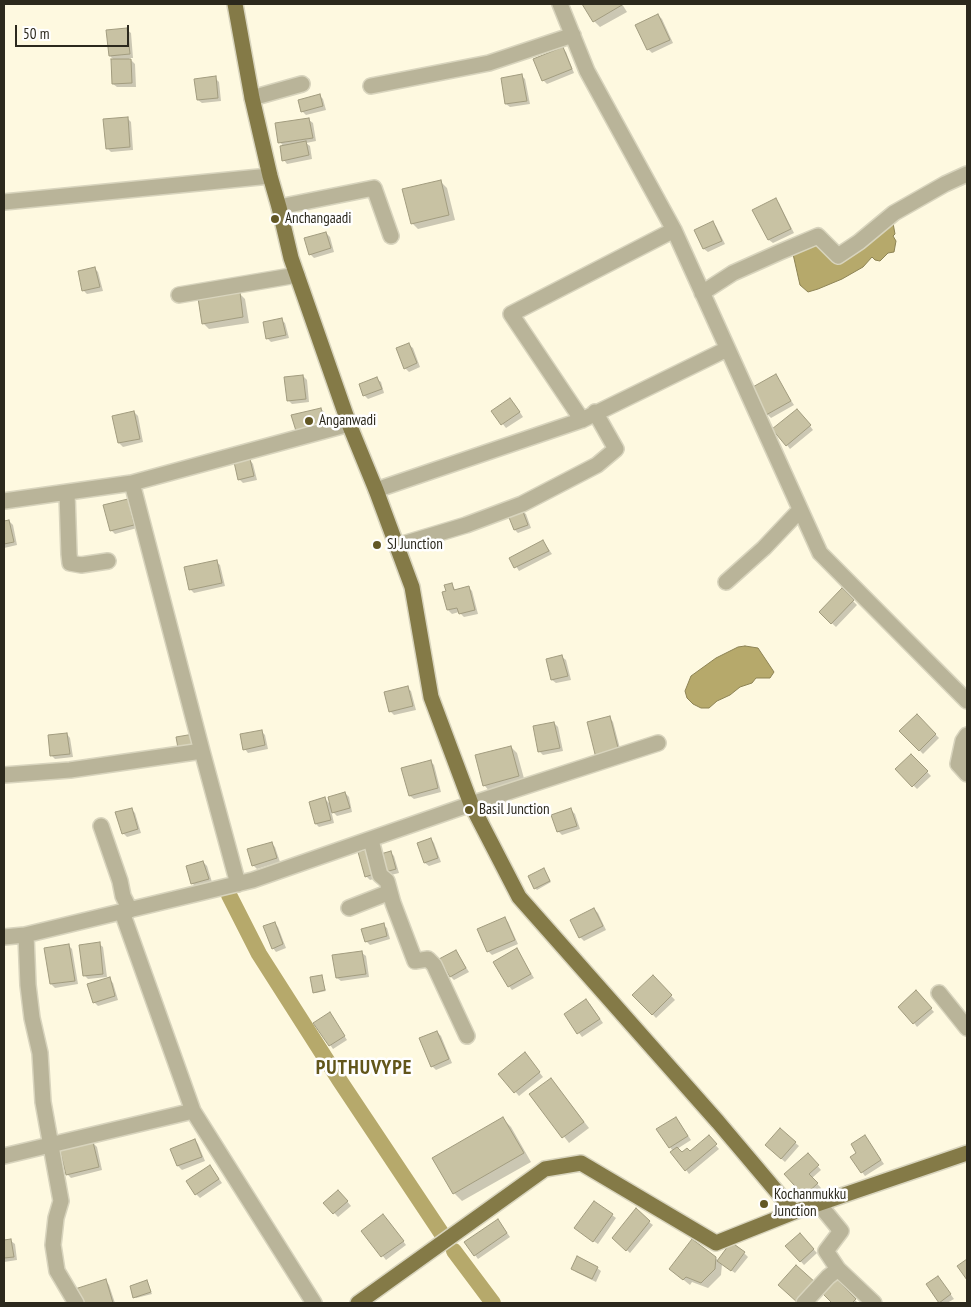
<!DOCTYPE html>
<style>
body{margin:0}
#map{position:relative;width:971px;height:1307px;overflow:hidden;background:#fef9e0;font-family:"PT Sans Narrow",sans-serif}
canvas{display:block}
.frame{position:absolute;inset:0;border:5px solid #2c291d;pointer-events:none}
.scale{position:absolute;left:15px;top:25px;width:114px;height:22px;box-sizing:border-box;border:2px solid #2c291d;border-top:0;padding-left:6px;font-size:15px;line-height:18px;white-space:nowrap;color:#2c291d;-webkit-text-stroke:4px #fff;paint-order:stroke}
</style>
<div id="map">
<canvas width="971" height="1307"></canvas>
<div class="frame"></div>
<div class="scale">50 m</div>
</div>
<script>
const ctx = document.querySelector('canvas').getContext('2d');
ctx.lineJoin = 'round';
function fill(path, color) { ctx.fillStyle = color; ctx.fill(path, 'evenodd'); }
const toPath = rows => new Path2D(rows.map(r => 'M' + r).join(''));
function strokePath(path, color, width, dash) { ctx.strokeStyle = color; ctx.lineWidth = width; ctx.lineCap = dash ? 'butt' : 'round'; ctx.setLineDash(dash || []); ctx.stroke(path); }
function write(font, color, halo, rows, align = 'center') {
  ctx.font = font + ' "PT Sans Narrow",sans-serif'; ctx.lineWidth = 5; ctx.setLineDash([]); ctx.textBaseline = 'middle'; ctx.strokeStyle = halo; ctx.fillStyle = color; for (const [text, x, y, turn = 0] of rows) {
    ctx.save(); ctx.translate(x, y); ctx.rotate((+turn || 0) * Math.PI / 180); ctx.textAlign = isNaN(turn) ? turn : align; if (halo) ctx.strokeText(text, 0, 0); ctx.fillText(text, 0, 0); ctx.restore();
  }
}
const water = toPath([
 [893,223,895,234,893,236,896,241,894,252,888,253,880,261,875,260,872,257,863,267,842,279,818,289,808,292,800,285,793,254,814,243,830,253,893,223],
 [745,646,758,648,774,672,770,678,756,678,752,683,740,687,730,695,717,701,709,708,701,708,693,704,687,698,685,691,691,676,716,658,738,647,745,646]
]);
const shadow = toPath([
 [584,4,622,4,627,12,600,27,594,21],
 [658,15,662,19,673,43,652,53,648,49,637,25],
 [127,30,131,33,133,58,129,58,135,64,136,87,117,87,113,84,115,61,110,56],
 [562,49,566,52,574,73,547,84,543,80],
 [522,76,525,79,530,104,510,107,506,104],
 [215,78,219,82,221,101,202,103,198,100],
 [319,95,323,99,326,110,306,115,303,112,299,101],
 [127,118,131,122,133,150,111,152,107,148],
 [309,120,313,123,316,141,306,143,310,146,312,159,287,164,284,160,284,147,280,142],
 [441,182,447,188,455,220,418,229,412,223],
 [775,200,779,203,794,233,773,243,769,240,754,211],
 [712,223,716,226,725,244,708,252,704,249],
 [326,233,330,237,334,252,314,258,310,254],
 [94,268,98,272,103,291,87,294,84,291],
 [239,293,245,299,249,323,209,329,203,323],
 [281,320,285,323,289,338,271,342,267,338],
 [409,345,413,348,420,367,409,372,405,368],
 [303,376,307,380,309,402,292,404,288,400],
 [775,376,794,405,771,418,767,414],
 [377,379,381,382,384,393,368,399,364,395],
 [514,403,523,417,506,428,493,412],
 [321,409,325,413,329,430,302,437],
 [134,412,138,416,143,442,123,447,119,443,113,417],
 [801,414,813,430,790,449,787,445],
 [250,460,253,464,257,480,243,483,239,479],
 [127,500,131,504,137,528,115,534,111,530],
 [522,511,526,514,531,528,518,533,515,530],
 [9,521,13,525,17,545,4,548,4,522],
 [543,541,552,554,519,571,511,558],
 [216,562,220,565,225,586,194,593,190,589],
 [452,585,456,591,468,587,472,591,478,614,464,617,459,612,452,614,448,610,444,593,448,592],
 [842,590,857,605,836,627,820,612],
 [562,657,566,660,571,680,556,683,552,680],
 [407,688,411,691,416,710,394,715,390,711],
 [917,716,939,738,923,754,901,731],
 [610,718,613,722,622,756,600,761],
 [554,723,558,727,563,751,543,755,540,752],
 [261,731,265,735,268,749,248,753,245,749],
 [67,734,70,738,73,757,55,759,51,755],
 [511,747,517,753,525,782,490,792,485,786,476,756],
 [911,755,931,776,917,789,897,769],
 [430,761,434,765,441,792,414,799,410,796],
 [345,793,349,797,352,812,337,816,331,810,334,823,319,827,316,824,325,799,331,805],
 [131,809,135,813,141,833,127,837,123,833],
 [571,810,575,814,580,829,562,835,558,831],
 [431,839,434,843,441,862,429,866,425,863,418,844],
 [271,843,275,847,280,862,257,869,253,865],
 [390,852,394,856,399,873,387,876,383,872],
 [359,853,380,877,370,880,366,876],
 [203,862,207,866,212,882,196,887,192,883],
 [545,871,551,882,537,890,535,888],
 [594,909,598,913,606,930,584,941,580,937],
 [504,918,508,922,518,944,492,955,488,951],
 [274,923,278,927,286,948,276,952,273,948],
 [383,925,387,928,390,939,370,945,366,941],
 [99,944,103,947,107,977,88,979,84,975],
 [68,945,72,949,78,984,55,988,51,984],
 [517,950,534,978,512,990,509,986],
 [362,953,366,956,369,977,341,981,337,978],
 [459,956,469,972,454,980,451,977],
 [321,976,326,991,316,993,314,992],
 [653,977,675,1000,656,1018,634,995],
 [109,979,113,983,118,1000,98,1006,94,1002],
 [920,996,934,1012,917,1027,914,1023],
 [590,1004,603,1023,582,1037,565,1014],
 [333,1018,347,1040,333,1049,315,1023],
 [437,1032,441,1036,452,1063,436,1070,432,1066],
 [528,1058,543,1077,519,1096,500,1074],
 [551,1079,589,1128,569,1143,531,1094],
 [503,1119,511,1127,531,1162,462,1201,454,1193],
 [679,1122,691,1140,677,1149,682,1153,690,1153,708,1137,719,1149,689,1174,658,1130],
 [780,1130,799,1146,785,1162,766,1145],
 [195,1140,198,1144,205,1161,182,1170,178,1166,171,1149],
 [868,1141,884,1164,865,1176,862,1172,858,1153],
 [93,1143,97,1147,102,1170,71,1178,67,1174],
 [808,1155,821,1170,812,1178,821,1188,808,1199,786,1174],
 [213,1170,222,1183,200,1198,196,1194],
 [342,1195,351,1206,338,1217,325,1203],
 [612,1215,616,1218,598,1244,580,1232],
 [387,1219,406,1245,386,1260,363,1231],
 [649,1222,653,1225,630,1253,614,1238],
 [501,1224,510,1237,478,1259,475,1255],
 [800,1235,817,1253,804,1265,787,1246],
 [11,1241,15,1244,17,1260,4,1262,4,1242],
 [744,1253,748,1257,735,1273,722,1264,721,1275,708,1288,692,1282,690,1285,670,1269,715,1258,719,1261],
 [572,1268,597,1268,601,1271,596,1282,576,1272],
 [106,1281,109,1285,115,1303,80,1303],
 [147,1281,152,1294,136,1298,135,1297],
 [836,1281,858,1303,834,1303,823,1293],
 [941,1281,954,1299,947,1303,940,1302]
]);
const canal = toPath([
 [229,895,259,954,340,1081,442,1234],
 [454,1251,493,1303]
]);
const building = toPath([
 [582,4,621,4,622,5,593,22,582,4],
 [658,14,670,40,647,50,635,25,658,14],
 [127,28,130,54,109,56,106,30,127,28],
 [563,47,572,69,542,81,533,59,563,47],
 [111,59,131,59,132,83,112,84,111,59],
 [522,74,527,101,505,104,501,78,522,74],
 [216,76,218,98,197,100,194,79,216,76],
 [320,94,323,106,301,112,298,100,320,94],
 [128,117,130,147,106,149,103,119,128,117],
 [309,118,313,138,278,143,275,123,309,118],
 [306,141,309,155,282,161,280,146,306,141],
 [441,180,449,215,411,224,402,189,441,180],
 [776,198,791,229,768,240,752,210,776,198],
 [713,221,722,241,703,249,694,230,713,221],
 [326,232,331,248,309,255,304,238,326,232],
 [95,267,100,287,82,291,78,271,95,267],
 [240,292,243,317,202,324,198,298,240,292],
 [282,318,286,335,266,339,263,322,282,318],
 [409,343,417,363,404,369,396,348,409,343],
 [776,374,791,401,766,415,751,388,776,374],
 [303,375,306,399,287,401,284,377,303,375],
 [377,377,382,389,363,396,359,384,377,377],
 [510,398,520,412,501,425,491,411,510,398],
 [321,408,326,427,297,434,291,415,321,408],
 [797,409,811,425,786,446,772,429,797,409],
 [134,411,140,439,118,443,112,416,134,411],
 [250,459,254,476,238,480,234,462,250,459],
 [128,499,134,525,110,531,103,505,128,499],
 [522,509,528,525,514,530,508,515,522,509],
 [9,520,14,542,4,544,4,521,9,520],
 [543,540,549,551,514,568,509,558,543,540],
 [217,560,222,583,189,590,184,567,217,560],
 [452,583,454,590,469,586,475,610,459,614,457,608,447,610,442,592,446,591,444,585,452,583],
 [842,588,854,600,831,624,819,612,842,588],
 [562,655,568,676,551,680,546,659,562,655],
 [408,686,413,706,389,712,384,692,408,686],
 [917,714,936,734,919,751,899,731,917,714],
 [610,716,619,752,596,758,587,722,610,716],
 [554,722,560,748,538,752,533,726,554,722],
 [262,730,265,745,243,750,240,734,262,730],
 [67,733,70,754,50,756,48,735,67,733],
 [194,734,197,744,178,748,176,737,194,734],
 [511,746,519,776,483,786,475,755,511,746],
 [911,754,928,771,912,787,895,769,911,754],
 [431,760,438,788,409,796,401,768,431,760],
 [345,792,350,808,332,813,328,797,345,792],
 [325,797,331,820,315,824,309,802,325,797],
 [132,808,138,829,122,834,115,812,132,808],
 [571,808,577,826,557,832,551,815,571,808],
 [431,838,438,858,424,863,417,843,431,838],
 [272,842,277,858,252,866,247,849,272,842],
 [370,849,377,873,365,877,358,852,370,849],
 [391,851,396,869,382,873,377,855,391,851],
 [203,861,209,879,191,884,186,866,203,861],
 [544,868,550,881,534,889,528,876,544,868],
 [594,908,603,926,579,938,570,920,594,908],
 [505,917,515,940,487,952,477,929,505,917],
 [275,922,283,944,272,949,263,926,275,922],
 [384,923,387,936,365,942,361,929,384,923],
 [100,942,103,974,83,976,79,945,100,942],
 [69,944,75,981,50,984,44,948,69,944],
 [517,948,531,974,508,987,493,962,517,948],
 [456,950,466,968,450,977,439,959,456,950],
 [362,951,366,974,336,978,332,955,362,951],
 [322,975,325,990,313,993,310,977,322,975],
 [653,975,672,995,652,1015,632,995,653,975],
 [110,977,115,996,93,1003,87,984,110,977],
 [916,990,932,1008,913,1024,898,1007,916,990],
 [586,999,600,1019,577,1034,564,1014,586,999],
 [330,1012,345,1036,329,1046,313,1023,330,1012],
 [437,1031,449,1059,431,1067,419,1038,437,1031],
 [525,1052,540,1072,514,1093,498,1074,525,1052],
 [551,1078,584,1122,562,1138,529,1094,551,1078],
 [503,1117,524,1153,453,1194,432,1158,503,1117],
 [676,1117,688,1136,669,1148,656,1129,676,1117],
 [780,1128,796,1142,781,1159,765,1145,780,1128],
 [709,1135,717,1144,685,1171,670,1152,677,1147,682,1152,687,1148,690,1151,709,1135],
 [865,1135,881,1160,861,1173,850,1157,856,1153,851,1144,865,1135],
 [195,1139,202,1157,177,1166,170,1149,195,1139],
 [93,1142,99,1167,66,1175,60,1150,93,1142],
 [808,1153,819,1165,809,1174,818,1183,804,1196,784,1174,808,1153],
 [210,1165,219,1179,195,1195,186,1181,210,1165],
 [338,1190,348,1201,333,1214,323,1203,338,1190],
 [594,1201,613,1214,593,1242,574,1228,594,1201],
 [636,1208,650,1221,626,1251,612,1238,636,1208],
 [383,1214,404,1241,381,1257,361,1231,383,1214],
 [498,1219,507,1233,474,1256,464,1242,498,1219],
 [800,1233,814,1249,800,1262,785,1246,800,1233],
 [11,1239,14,1257,4,1258,4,1240,11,1239],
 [692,1239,716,1257,715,1269,701,1283,686,1277,683,1280,669,1269,692,1239],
 [731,1242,745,1252,731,1271,717,1261,731,1242],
 [577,1256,598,1267,592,1279,571,1269,577,1256],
 [967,1259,967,1280,957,1266,967,1259],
 [796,1265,816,1283,798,1303,778,1285,796,1265],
 [938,1276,951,1294,939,1303,926,1284,938,1276],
 [106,1279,113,1303,79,1303,75,1289,106,1279],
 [836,1279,856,1299,852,1303,832,1303,822,1293,836,1279],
 [147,1280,151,1292,133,1298,130,1286,147,1280]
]);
const minor = toPath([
 [560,4,587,71,674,230,820,553,967,701],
 [371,86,489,63,573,35],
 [252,98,302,84],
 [4,202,270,176],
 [279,207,374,188,391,236],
 [702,293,733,273,780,252,818,236,838,256,859,242,894,213,945,184,967,174],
 [179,295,297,275],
 [582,420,511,314,674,230],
 [132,483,202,751],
 [376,490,582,420,727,349],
 [67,493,69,554,70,563,81,565,108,561],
 [4,501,132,483,349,424],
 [396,546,466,525,522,504,597,465,616,449,595,412],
 [726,582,764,548,800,510],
 [967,735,963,741,958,764,967,774],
 [4,775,70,770,202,751,238,884],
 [101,826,120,881,123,896,130,910],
 [371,840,380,875,387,881,393,903,415,961,428,959,434,965,467,1036],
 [349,908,390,892],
 [122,912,193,1111,314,1303],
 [26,935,28,985,32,1018,40,1053,43,1102,61,1201,56,1218,53,1245,57,1271,76,1303],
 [4,937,25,935,253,880,471,804,658,743],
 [939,993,967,1028],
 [4,1156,193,1111],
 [818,1203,841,1231,826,1251,838,1269,874,1303],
 [804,1303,828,1277,838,1269]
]);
const major = toPath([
 [235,4,252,98,270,176,279,207,291,258,349,424,376,490,412,587,431,697,471,804,519,897,718,1122,794,1212],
 [358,1303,545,1169,581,1163,716,1243,794,1212,967,1153]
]);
const markers = [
 [275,219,5,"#625724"],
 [309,421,5,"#625724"],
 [377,545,5,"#625724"],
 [469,810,5,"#625724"],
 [764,1204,5,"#625724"]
];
const poiNames = [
 ["Anchangaadi",285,219],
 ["Anganwadi",319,421],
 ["SJ Junction",387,545],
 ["Basil Junction",479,810],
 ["Kochanmukku",774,1195],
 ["Junction",774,1212]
];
const districtNames = [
 ["PUTHUVYPE",364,1068]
];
fill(water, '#b6a96b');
strokePath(water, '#8d8354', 1);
fill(shadow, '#0003');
strokePath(canal, '#b6a96b', 16);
fill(building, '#c8c2a3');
strokePath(building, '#a29c7f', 1);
strokePath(minor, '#d8d4bd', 18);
strokePath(major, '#d8d4bd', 18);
strokePath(minor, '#b9b499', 15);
strokePath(major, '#847a47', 15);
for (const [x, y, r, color] of markers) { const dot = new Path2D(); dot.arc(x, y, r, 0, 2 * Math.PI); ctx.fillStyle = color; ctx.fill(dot); strokePath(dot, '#fff', 2); }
write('15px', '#2c291d', '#fff', poiNames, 'left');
ctx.letterSpacing = '1px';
write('bold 20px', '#62561a', '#fff', districtNames);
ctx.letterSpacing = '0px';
</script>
